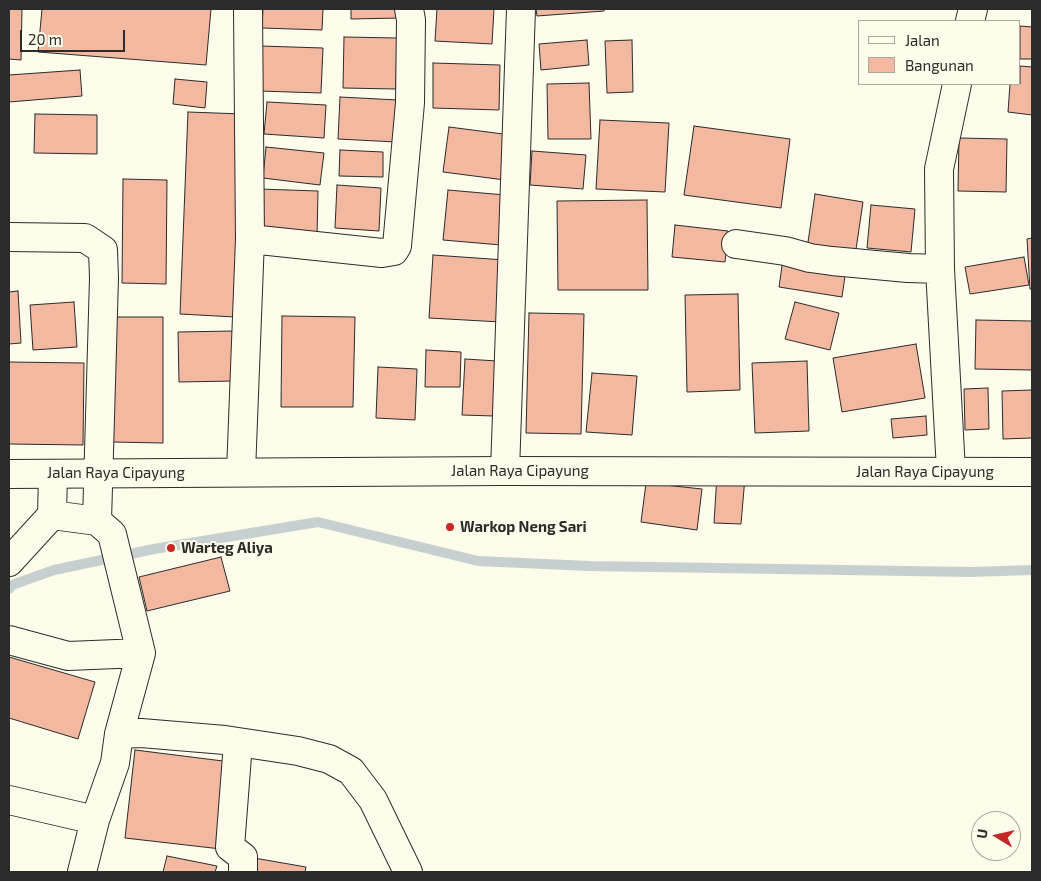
<!DOCTYPE html>
<style>
body{margin:0}
#map{position:relative;width:1041px;height:881px;overflow:hidden;background:#fdfbea;font-family:"Exo 2",sans-serif}
canvas{display:block}
.frame{position:absolute;inset:0;border:10px solid #2b2b2b;pointer-events:none}
.legend{position:absolute;left:858px;top:20px;width:162px;height:65px;box-sizing:border-box;background:#fdfbea;border:1px solid #a9a89e;margin:0;padding:6px 9px;list-style:none;font-size:15px;color:#2b2b2b}
.legend li{display:flex;align-items:center;gap:10px;height:25px}
.legend b{width:25px;border:1px solid #a9a89e}
.north{position:absolute;left:971px;top:811px;width:50px;height:50px;box-sizing:border-box;background:#fdfbea;border:1px solid #a9a89e;border-radius:50%;rotate:279deg;font-size:14px;font-weight:700;line-height:20px;text-align:center;color:#2b2b2b}
.north::after{content:'';display:block;margin:auto;width:18px;height:22px;background:#c62828;clip-path:polygon(50% 0,100% 100%,50% 72%,0 100%)}
.scale{position:absolute;left:20px;top:30px;width:105px;height:22px;box-sizing:border-box;border:2px solid #2b2b2b;border-top:0;padding-left:6px;font-size:15px;line-height:18px;white-space:nowrap;color:#2b2b2b;-webkit-text-stroke:4px #fdfbea;paint-order:stroke}
</style>
<div id="map">
<canvas width="1041" height="881"></canvas>
<div class="frame"></div>
<ul class="legend">
<li><b style="height:6px;background:#fdfbea"></b>Jalan</li>
<li><b style="height:14px;background:#f2b8a0"></b>Bangunan</li>
</ul>
<div class="north">U</div>
<div class="scale">20 m</div>
</div>
<script>
const ctx = document.querySelector('canvas').getContext('2d');
ctx.lineJoin = 'round';
const toPath = rows => new Path2D(rows.map(r => 'M' + r).join(''));
function strokePath(path, color, width, dash) { ctx.strokeStyle = color; ctx.lineWidth = width; ctx.lineCap = dash ? 'butt' : 'round'; ctx.setLineDash(dash || []); ctx.stroke(path); }
function fill(path, color) { ctx.fillStyle = color; ctx.fill(path, 'evenodd'); }
function write(font, color, halo, rows, align = 'center') {
  ctx.font = font + ' "Exo 2",sans-serif'; ctx.lineWidth = 4; ctx.setLineDash([]); ctx.textBaseline = 'middle'; ctx.strokeStyle = halo; ctx.fillStyle = color; for (const [text, x, y, turn = 0] of rows) {
    ctx.save(); ctx.translate(x, y); ctx.rotate((+turn || 0) * Math.PI / 180); ctx.textAlign = isNaN(turn) ? turn : align; if (halo) ctx.strokeText(text, 0, 0); ctx.fillText(text, 0, 0); ctx.restore();
  }
}
const stream = toPath([
 [9,589,12,585,54,570,154,549,318,522,478,561,589,566,971,572,1032,570]
]);
const building = toPath([
 [9,9,22,9,21,60,9,59,9,9],
 [42,9,211,9,206,65,38,52,42,9],
 [263,9,323,9,322,30,262,28,263,9],
 [351,9,399,9,400,18,351,19,351,9],
 [437,9,494,9,492,44,435,41,437,9],
 [536,9,604,9,604,11,537,16,536,9],
 [1020,26,1032,27,1032,59,1020,59,1020,26],
 [344,37,397,38,396,89,343,88,344,37],
 [587,40,589,65,541,70,539,44,587,40],
 [632,40,633,92,607,93,605,41,632,40],
 [261,46,323,48,321,93,259,91,261,46],
 [433,63,500,65,499,110,433,108,433,63],
 [1020,66,1032,67,1032,115,1008,112,1010,84,1020,84,1020,66],
 [80,70,82,96,9,102,9,75,80,70],
 [175,79,207,82,205,108,173,104,175,79],
 [589,83,591,139,548,139,547,84,589,83],
 [340,97,398,100,396,142,338,139,340,97],
 [267,102,326,105,324,138,264,134,267,102],
 [188,112,243,114,235,317,180,314,188,112],
 [35,114,97,115,97,154,34,153,35,114],
 [600,120,669,123,665,192,596,189,600,120],
 [694,126,790,139,781,208,684,195,694,126],
 [449,127,511,135,505,180,443,172,449,127],
 [959,138,1007,139,1006,192,958,191,959,138],
 [266,147,324,153,320,185,263,178,266,147],
 [340,150,383,152,383,177,339,176,340,150],
 [532,151,586,155,583,189,530,185,532,151],
 [123,179,167,180,166,284,122,283,123,179],
 [337,185,381,188,379,231,335,228,337,185],
 [259,189,318,191,317,237,257,236,259,189],
 [448,190,505,195,501,245,443,240,448,190],
 [815,194,863,202,855,256,807,249,815,194],
 [647,200,648,290,558,290,557,201,647,200],
 [871,205,915,209,911,252,867,248,871,205],
 [675,225,728,231,725,262,672,257,675,225],
 [1032,238,1032,289,1030,289,1027,239,1032,238],
 [433,255,505,260,501,322,429,318,433,255],
 [1024,257,1029,285,970,294,965,267,1024,257],
 [783,259,846,269,842,297,779,287,783,259],
 [18,291,21,343,9,344,9,292,18,291],
 [738,294,740,390,687,392,685,295,738,294],
 [74,302,77,347,33,350,30,305,74,302],
 [795,302,839,313,830,350,785,339,795,302],
 [529,313,584,314,581,434,526,433,529,313],
 [282,316,355,317,353,407,281,407,282,316],
 [112,317,163,317,163,443,112,442,112,317],
 [976,320,1032,321,1032,370,975,369,976,320],
 [233,331,234,381,179,382,178,332,233,331],
 [916,344,925,398,842,412,833,358,916,344],
 [426,350,461,352,460,387,425,387,426,350],
 [465,359,497,361,494,416,462,415,465,359],
 [807,361,809,431,755,433,752,363,807,361],
 [9,362,84,363,83,445,9,444,9,362],
 [378,367,417,369,415,420,376,418,378,367],
 [592,373,637,376,632,435,586,432,592,373],
 [988,388,989,429,965,430,964,389,988,388],
 [1032,390,1032,438,1003,439,1002,391,1032,390],
 [926,416,927,435,893,438,891,419,926,416],
 [717,475,745,477,741,524,714,523,717,475],
 [646,483,702,489,697,530,641,522,646,483],
 [221,557,230,591,147,611,139,577,221,557],
 [9,657,95,682,78,739,9,718,9,657],
 [135,750,231,762,221,849,125,838,135,750],
 [167,856,217,866,215,872,163,872,167,856],
 [254,858,306,867,305,872,251,872,254,858]
]);
const street = toPath([
 [970,21,973,9],
 [9,237,85,238,103,250,104,278,97,521,112,534,141,653,119,734,115,763,95,820,82,872],
 [250,239,382,253,394,251,397,246,410,103,411,20,409,9],
 [736,244,785,251,810,258,832,261,908,268,940,269],
 [505,471,521,9],
 [951,471,940,269,939,169,957,84],
 [241,472,250,239,248,9],
 [52,515,53,474],
 [9,562,52,515,97,521],
 [9,640,68,656,141,653],
 [119,734,141,733,225,740,298,751,329,759,351,771,373,800,408,872],
 [238,743,230,847,243,857,243,872],
 [9,800,95,820]
]);
const secondary = toPath([
 [9,474,505,471,1032,472]
]);
const markers = [
 [450,527,5,"#c62828"],
 [171,548,5,"#c62828"]
];
const streetNames = [
 ["Jalan Raya Cipayung",520,471],
 ["Jalan Raya Cipayung",925,472],
 ["Jalan Raya Cipayung",116,473]
];
const poiNames = [
 ["Warkop Neng Sari",460,527],
 ["Warteg Aliya",181,548]
];
strokePath(stream, '#c7d0d0', 10);
fill(building, '#f2b8a0');
strokePath(building, '#2b2b2b', 1);
strokePath(street, '#2b2b2b', 30);
strokePath(secondary, '#2b2b2b', 30);
strokePath(street, '#fdfbea', 28);
strokePath(secondary, '#fdfbea', 28);
for (const [x, y, r, color] of markers) { const dot = new Path2D(); dot.arc(x, y, r, 0, 2 * Math.PI); ctx.fillStyle = color; ctx.fill(dot); strokePath(dot, '#fdfbea', 2); }
write('15px', '#2b2b2b', '#fdfbea', streetNames);
write('bold 15px', '#2b2b2b', '#fdfbea', poiNames, 'left');
</script>
